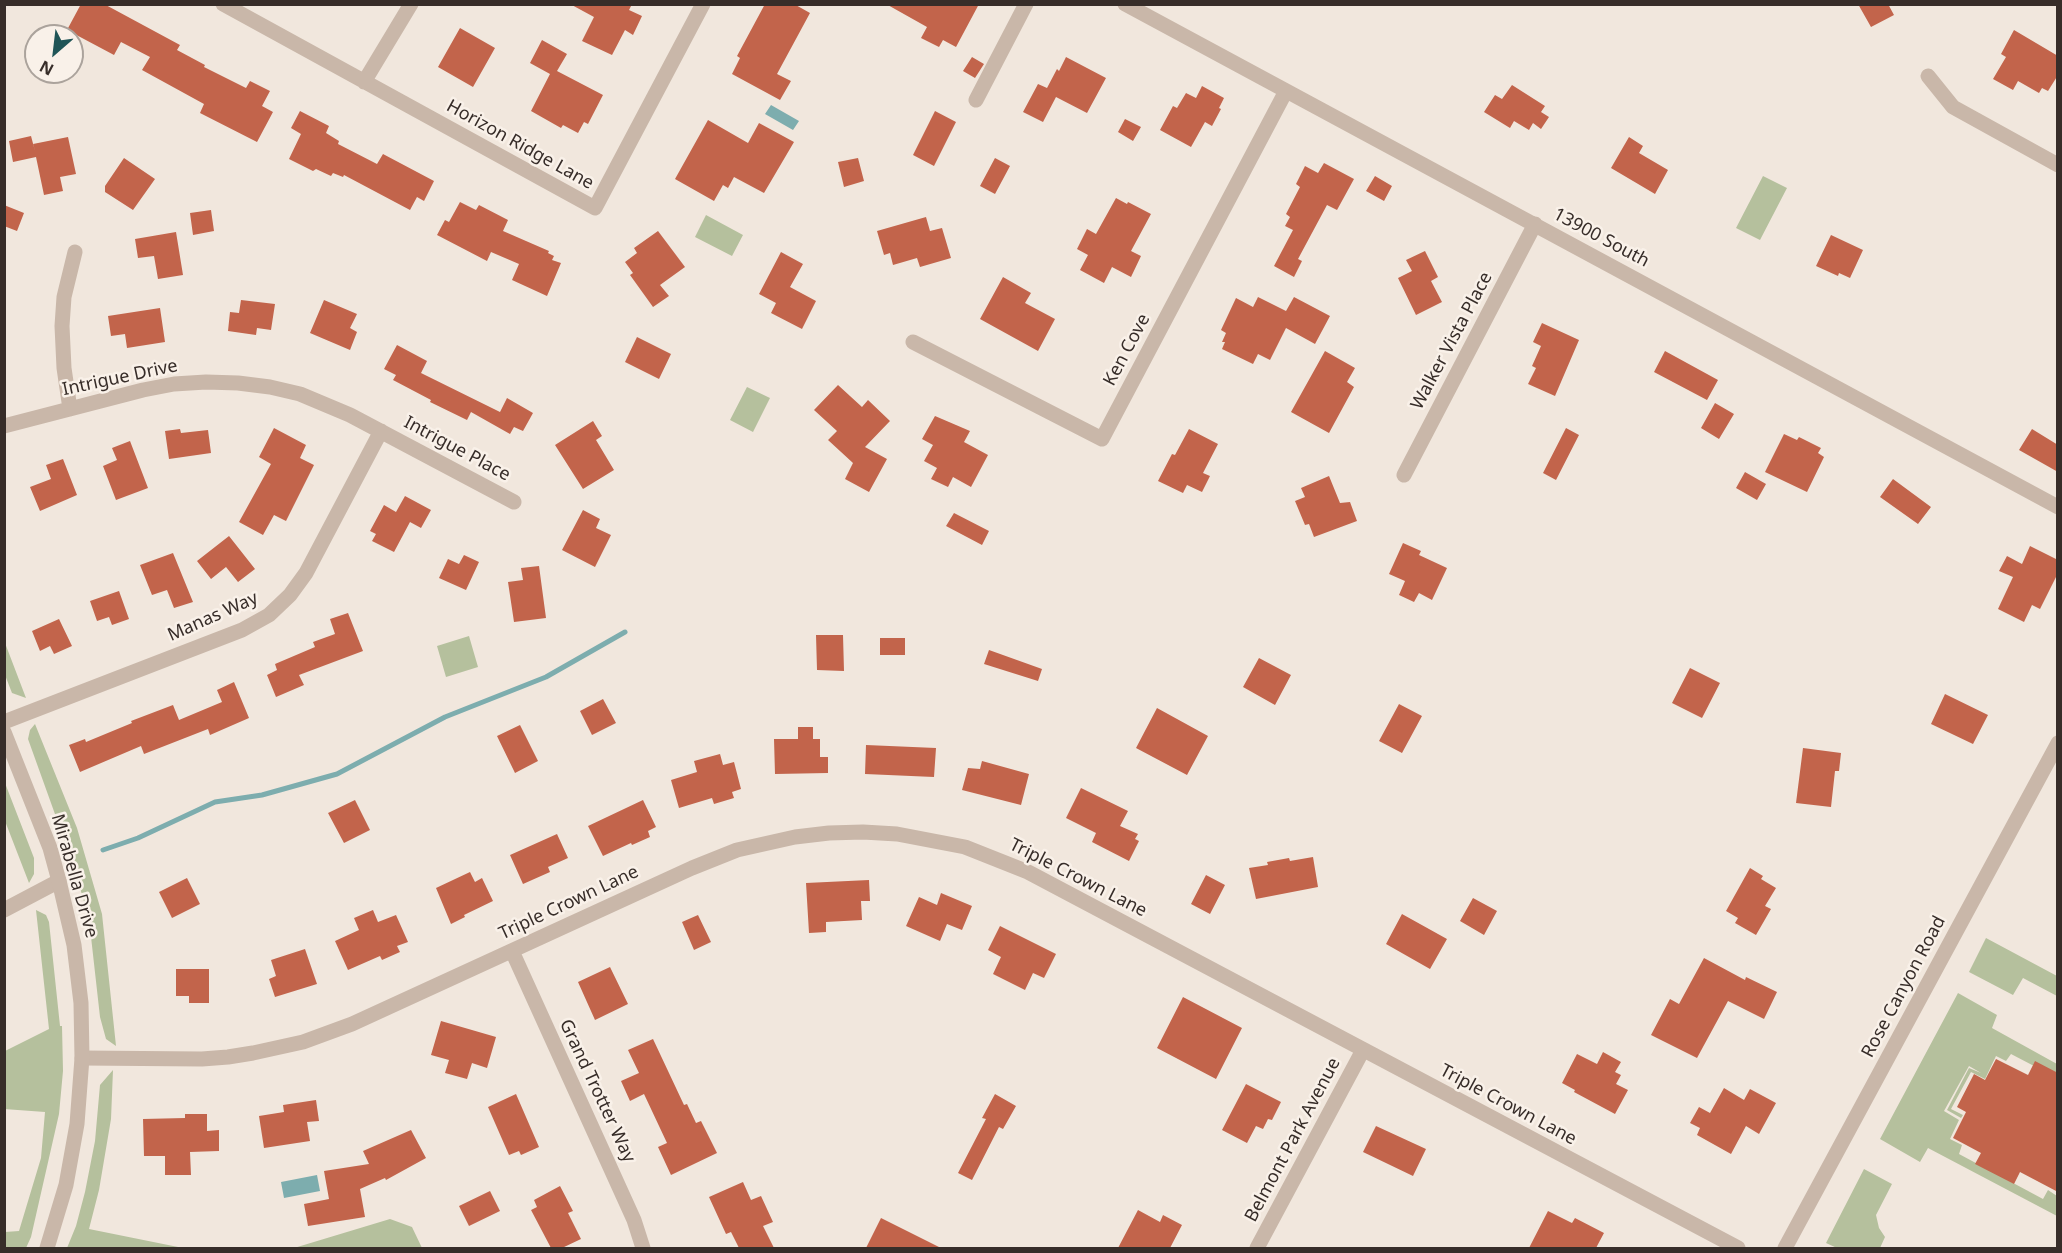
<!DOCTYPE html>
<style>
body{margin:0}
#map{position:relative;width:2062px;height:1253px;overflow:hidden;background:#f1e7dd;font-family:"Noto Sans",sans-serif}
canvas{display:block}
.frame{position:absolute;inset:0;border:6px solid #372d29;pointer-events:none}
.north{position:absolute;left:24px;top:24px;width:60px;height:60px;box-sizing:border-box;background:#f9f1e9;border:2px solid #aba39c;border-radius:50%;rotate:208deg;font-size:16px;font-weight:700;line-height:24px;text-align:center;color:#372d29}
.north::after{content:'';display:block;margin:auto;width:21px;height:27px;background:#205557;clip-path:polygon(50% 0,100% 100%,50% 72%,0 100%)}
</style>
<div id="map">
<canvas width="2062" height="1253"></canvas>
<div class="frame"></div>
<div class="north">N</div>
</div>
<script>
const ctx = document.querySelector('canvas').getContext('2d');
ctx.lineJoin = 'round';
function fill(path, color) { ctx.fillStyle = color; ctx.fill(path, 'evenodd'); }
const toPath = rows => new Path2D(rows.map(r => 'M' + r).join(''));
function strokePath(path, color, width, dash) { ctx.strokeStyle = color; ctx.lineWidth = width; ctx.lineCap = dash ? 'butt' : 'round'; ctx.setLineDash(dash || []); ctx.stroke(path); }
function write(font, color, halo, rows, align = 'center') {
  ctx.font = font + ' "Noto Sans",sans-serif'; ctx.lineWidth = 5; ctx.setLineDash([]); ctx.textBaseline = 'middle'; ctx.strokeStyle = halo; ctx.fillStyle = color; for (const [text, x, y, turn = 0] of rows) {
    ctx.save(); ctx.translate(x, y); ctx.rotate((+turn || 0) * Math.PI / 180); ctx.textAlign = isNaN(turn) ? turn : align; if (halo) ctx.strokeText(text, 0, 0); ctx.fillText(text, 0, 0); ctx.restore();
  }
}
const green = toPath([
 [1763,176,1787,188,1760,240,1736,228],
 [706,215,743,235,732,256,695,237],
 [747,387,770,398,753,432,730,420],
 [469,636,478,667,446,677,437,646],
 [4,643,5,643,26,698,12,693,5,675],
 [35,724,77,828,102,914,116,1046,106,1039,100,1017,89,919,74,867,28,739,30,730],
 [5,783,34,858,34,874,29,883,5,821],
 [36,910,46,915,49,922,60,1026,62,1026,63,1071,59,1114,31,1237,26,1248,5,1248,5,1232,19,1231,41,1158,45,1112,4,1109,5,1051,49,1029],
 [1986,938,2057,976,2057,996,2023,978,2013,995,1969,972],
 [1958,993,1997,1015,1992,1028,2057,1064,2057,1078,2011,1054,2006,1061,1996,1056,1985,1079,1971,1072,1951,1109,1963,1115,1961,1118,1947,1110,1969,1068,1981,1073,1969,1066,1944,1111,1959,1120,1950,1139,1962,1145,1959,1154,2043,1199,2048,1190,2057,1196,2057,1216,1928,1148,1920,1162,1880,1139],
 [113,1070,111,1119,99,1190,89,1229,183,1248,67,1248,76,1226,85,1192,95,1141,100,1085],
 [1864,1169,1892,1184,1876,1215,1879,1228,1885,1237,1880,1248,1837,1248,1826,1243],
 [390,1219,412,1227,422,1248,294,1248]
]);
const water = toPath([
 [771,105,799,121,793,130,765,114],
 [317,1175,320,1191,284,1198,281,1182]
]);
const stream = toPath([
 [103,850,138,838,215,802,262,795,337,774,445,717,546,677,625,632]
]);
const building = toPath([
 [81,4,104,4,180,45,177,50,205,65,204,67,246,88,250,81,270,91,262,106,273,112,257,142,200,113,204,104,142,70,150,57,121,42,114,55,67,30],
 [570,4,632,4,629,10,642,16,633,35,625,30,612,55,582,41,594,17],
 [765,4,794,4,810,13,777,74,791,81,780,100,732,74,740,58,737,56],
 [886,4,979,4,956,47,943,40,939,47,921,38,927,27],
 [1858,4,1888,4,1894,15,1871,27],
 [460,28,495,48,473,87,438,67],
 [2014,30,2058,56,2058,75,2048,91,2042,88,2039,93,2018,81,2013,90,1993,79,2006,57,2001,54],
 [542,40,567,54,557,71,603,95,588,124,584,122,578,133,563,125,561,128,531,111,550,74,530,63],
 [972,57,984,64,975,78,963,71],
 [1066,57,1106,78,1087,113,1056,97,1043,122,1023,112,1038,84,1047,88,1057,69,1059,71],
 [1512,85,1545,106,1541,112,1549,117,1541,129,1533,123,1529,130,1514,121,1510,128,1484,112,1495,95,1502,99],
 [1202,86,1224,98,1219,108,1221,109,1212,126,1205,122,1191,147,1160,130,1173,106,1177,108,1186,93,1196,98],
 [300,111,329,126,326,133,339,141,338,144,377,164,383,154,434,181,424,201,417,197,410,210,344,175,343,177,333,173,331,176,316,169,313,171,289,159,301,134,291,128],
 [935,111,956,122,934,166,913,155],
 [1125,119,1141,127,1133,141,1118,132],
 [708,120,748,143,759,123,794,142,764,193,734,177,728,188,723,185,714,201,675,179],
 [31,136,35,151,33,144,68,137,76,174,60,177,63,191,44,195,36,157,13,162,9,141],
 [1629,137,1643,146,1639,153,1668,170,1655,194,1611,168],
 [124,158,155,179,133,210,105,192,105,186],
 [858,158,864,181,844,187,838,162],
 [995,158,1010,166,995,194,980,186],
 [1324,163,1354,179,1337,210,1327,205,1298,259,1302,261,1294,277,1274,266,1293,230,1285,226,1290,217,1286,214,1300,187,1296,184,1305,166,1318,173],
 [1375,176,1392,186,1384,201,1366,191],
 [1116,198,1127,204,1128,202,1151,214,1131,251,1141,256,1131,277,1112,267,1104,283,1080,270,1088,255,1077,249,1087,229,1096,234],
 [460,202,476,210,479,205,508,220,503,231,549,251,548,253,554,256,552,260,561,263,547,296,512,280,519,264,491,252,487,261,437,235,445,220,449,222],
 [4,205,24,213,17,231,4,226],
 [211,210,214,231,193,235,190,213],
 [926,217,930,231,942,228,951,258,920,267,917,258,893,265,890,253,884,255,877,231],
 [658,231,685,267,660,285,669,296,653,307,630,275,633,273,625,262,637,253,634,248],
 [176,232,183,275,158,279,154,256,138,258,135,239],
 [1831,235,1863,250,1850,278,1839,273,1838,276,1816,266],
 [1425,251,1438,277,1431,281,1442,302,1416,315,1398,278,1412,271,1406,260],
 [781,252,803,264,790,287,816,301,802,329,771,313,776,303,759,294],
 [1003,277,1031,293,1025,303,1055,319,1038,351,980,319],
 [1258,297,1286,311,1294,297,1330,316,1315,344,1286,328,1270,360,1258,354,1253,364,1222,349,1225,342,1222,342,1226,333,1221,330,1236,298,1253,307],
 [241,300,275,304,271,330,257,328,256,335,228,331,230,312,239,313],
 [324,300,357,314,350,328,357,332,350,350,310,333],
 [160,308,165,342,127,348,125,334,111,336,108,316],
 [1542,323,1579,340,1555,396,1528,384,1536,368,1532,366,1541,346,1533,342],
 [637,337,671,354,659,379,625,362],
 [397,345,427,361,421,373,500,412,507,398,533,413,523,431,514,427,510,434,471,412,467,420,430,402,431,400,393,380,396,375,384,369],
 [1325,351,1355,368,1347,382,1354,387,1329,433,1291,412],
 [1665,351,1718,380,1707,400,1654,372],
 [838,385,862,407,868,400,890,421,865,447,887,459,869,492,845,479,853,463,828,440,837,431,814,410],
 [1715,403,1734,414,1719,439,1701,428],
 [935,416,970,431,964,442,988,455,971,487,953,477,948,487,931,479,937,468,924,461,933,445,922,439],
 [593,421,602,436,596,440,614,470,583,489,555,445],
 [274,428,306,445,300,458,314,465,286,521,274,515,263,535,239,522,271,464,259,457],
 [1566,428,1579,435,1556,480,1543,473],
 [180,429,181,433,208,430,211,453,169,459,165,431],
 [1189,429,1218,444,1203,473,1210,476,1202,492,1187,485,1183,493,1158,481,1172,454,1175,455],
 [2032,429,2058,445,2058,472,2019,450],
 [1784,434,1797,440,1799,437,1821,448,1818,453,1824,457,1807,492,1765,472],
 [130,441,148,488,116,500,103,466,117,460,112,448],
 [63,459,77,495,40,511,30,487,51,479,46,465],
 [1745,472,1766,484,1757,500,1736,488],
 [1329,476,1340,503,1350,502,1357,521,1314,537,1309,524,1305,525,1295,501,1305,497,1301,488],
 [1893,479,1931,507,1918,524,1880,497],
 [405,496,431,510,421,528,410,522,394,552,372,541,376,534,370,531,384,505,396,512],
 [583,510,600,519,596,528,611,535,595,567,562,550],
 [954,513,989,531,982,545,946,526],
 [229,536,255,569,238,582,226,567,211,579,197,561],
 [1403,543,1421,551,1419,555,1447,568,1432,600,1419,593,1414,602,1399,595,1405,581,1389,574],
 [2030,546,2058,560,2058,573,2040,609,2032,605,2024,622,1998,609,2013,577,1999,571,2007,556,2022,564],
 [173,553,193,602,174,608,167,590,152,595,140,565],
 [464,555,479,562,466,590,439,578,448,559,459,564],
 [539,566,546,618,514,622,508,582,523,580,521,568],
 [119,591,129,619,112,625,109,617,97,621,90,601],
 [348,613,363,651,299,675,304,685,276,697,267,675,277,670,275,664,315,647,313,642,335,634,330,619],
 [59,619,72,646,54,654,50,646,40,651,32,631],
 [816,635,843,635,844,671,817,670],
 [880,638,905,638,905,655,880,655],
 [989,650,1042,669,1038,681,984,664],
 [1259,658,1291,675,1275,705,1243,687],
 [1690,668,1720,683,1702,718,1672,703],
 [234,682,249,718,210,735,208,729,144,754,141,746,80,772,69,745,85,739,86,742,132,723,131,721,173,705,179,720,222,702,217,690],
 [1945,694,1988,715,1973,744,1931,724],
 [603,699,616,723,592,735,580,711],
 [1399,704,1422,716,1402,753,1379,741],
 [1157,708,1208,736,1187,775,1136,748],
 [520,725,538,761,515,773,497,736],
 [798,727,813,727,813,739,820,739,820,757,828,757,828,773,775,774,774,739,798,739],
 [866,745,936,748,934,777,865,774],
 [1803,748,1841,753,1839,771,1835,771,1831,807,1796,803],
 [720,754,723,765,734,762,741,789,732,792,734,798,714,804,712,798,679,808,671,780,697,772,694,761],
 [982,761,1029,774,1021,805,962,790,968,768,980,769],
 [1081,788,1128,811,1120,826,1138,834,1135,839,1139,841,1129,861,1092,842,1096,833,1066,818],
 [355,800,370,830,344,843,328,813],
 [643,800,656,827,648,831,650,837,632,845,631,843,603,856,588,826],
 [557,834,568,858,548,867,550,872,523,884,510,855],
 [1313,857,1318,887,1256,899,1249,868,1268,865,1267,862,1289,858,1290,861],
 [1750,868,1763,876,1761,879,1776,888,1765,906,1771,909,1756,935,1735,923,1738,918,1726,911],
 [470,872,475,882,482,878,493,901,464,915,465,917,451,924,436,888],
 [1206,875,1225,885,1210,914,1191,904],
 [187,878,200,904,172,918,159,892],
 [869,880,870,901,861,901,862,920,826,922,826,932,809,933,806,883],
 [941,893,972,906,962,930,947,924,940,941,906,926,919,897,937,905],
 [1473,898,1497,911,1484,935,1460,921],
 [373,910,378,922,396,915,408,942,397,946,400,952,382,960,380,956,348,970,335,941,359,930,354,918],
 [1402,914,1447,939,1430,969,1386,944],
 [698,915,711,942,694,950,682,922],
 [1000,926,1056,954,1044,978,1033,973,1025,990,993,974,1001,957,988,950],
 [305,949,317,984,275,997,269,979,276,976,271,960],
 [1704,958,1745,980,1746,977,1777,992,1764,1019,1728,1001,1697,1058,1651,1035,1670,999,1679,1004],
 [610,967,628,1004,595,1020,578,982],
 [176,969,209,969,209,1003,189,1003,189,996,176,996],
 [1183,997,1242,1028,1216,1079,1157,1048],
 [441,1021,496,1037,487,1068,472,1063,467,1079,445,1073,449,1060,431,1055],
 [653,1039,684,1105,687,1104,696,1123,701,1121,717,1153,671,1175,658,1147,667,1143,644,1094,630,1101,621,1081,639,1073,628,1050],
 [1603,1052,1621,1062,1615,1072,1621,1075,1616,1084,1628,1090,1615,1114,1574,1092,1575,1090,1562,1083,1577,1054,1597,1064],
 [1996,1059,2028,1075,2035,1061,2058,1073,2058,1192,2020,1172,2014,1184,1975,1164,1981,1153,1953,1138,1966,1112,1957,1107,1974,1074,1985,1080],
 [1246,1084,1281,1102,1272,1120,1268,1119,1263,1129,1256,1126,1247,1143,1222,1130],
 [1724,1088,1744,1100,1750,1089,1776,1103,1759,1134,1746,1126,1731,1154,1697,1135,1700,1128,1690,1123,1699,1107,1710,1113],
 [516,1094,539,1147,521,1155,519,1151,509,1155,488,1107],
 [995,1094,1016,1106,1003,1129,999,1127,972,1180,958,1173,986,1119,982,1118],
 [316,1100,319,1121,307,1122,310,1141,264,1148,259,1116,284,1112,283,1105],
 [185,1114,207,1114,207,1131,219,1130,219,1151,190,1152,191,1175,165,1175,165,1156,144,1156,143,1119,185,1118],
 [1376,1126,1426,1149,1413,1176,1363,1152],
 [411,1130,426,1158,386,1180,385,1178,360,1189,365,1217,308,1226,304,1204,329,1199,324,1171,369,1164,363,1151],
 [743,1182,751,1200,761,1196,773,1222,763,1226,774,1248,739,1248,731,1232,726,1234,709,1197],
 [560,1186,573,1211,568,1213,581,1239,562,1248,551,1248,531,1210,537,1207,534,1200],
 [490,1191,500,1211,469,1226,459,1206],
 [1138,1210,1160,1222,1163,1215,1182,1225,1170,1248,1118,1248],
 [1548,1211,1572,1223,1575,1218,1604,1233,1596,1248,1529,1248],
 [881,1218,941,1248,866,1248]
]);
const minor = toPath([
 [223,4,595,208,703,4],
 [1125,4,2058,507],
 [1928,76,1953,107,2058,165],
 [364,82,411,4],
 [976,100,1026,4],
 [913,342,1102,439,1286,91],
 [70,409,64,368,62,326,64,297,75,252],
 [4,426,143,390,174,384,206,382,238,383,270,387,300,394,350,415,514,502],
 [1404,475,1535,224],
 [4,722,242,630,269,615,290,595,306,573,381,431],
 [4,910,59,881],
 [512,951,634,1220,643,1248],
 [82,1058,202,1059,228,1057,253,1053,303,1042,352,1024,692,868,737,850,795,837,829,833,863,832,897,834,965,847,1028,872,1738,1248],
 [1257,1248,1363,1050]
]);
const tertiary = toPath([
 [4,732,50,848,59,881,74,945,81,1003,82,1058,77,1124,66,1185,47,1248],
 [1785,1248,2058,743]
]);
const streetNames = [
 ["Horizon Ridge Lane",520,145,29],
 ["13900 South",1601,238,28],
 ["Walker Vista Place",1452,341,-62],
 ["Ken Cove",1127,350,-62],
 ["Intrigue Drive",120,378,-12],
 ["Intrigue Place",457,449,28],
 ["Manas Way",213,617,-24],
 ["Mirabella Drive",74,876,74],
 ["Triple Crown Lane",1078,878,27],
 ["Triple Crown Lane",569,903,-25],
 ["Rose Canyon Road",1904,987,-62],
 ["Grand Trotter Way",597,1091,65],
 ["Triple Crown Lane",1508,1105,28],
 ["Belmont Park Avenue",1293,1140,-62]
];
fill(green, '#b5c09d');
fill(water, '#7dadae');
strokePath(stream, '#7dadae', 5);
fill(building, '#c2644b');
strokePath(minor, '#c9b7a9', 15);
strokePath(tertiary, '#c9b7a9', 15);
write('18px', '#372d29', '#f9f1e9', streetNames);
</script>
